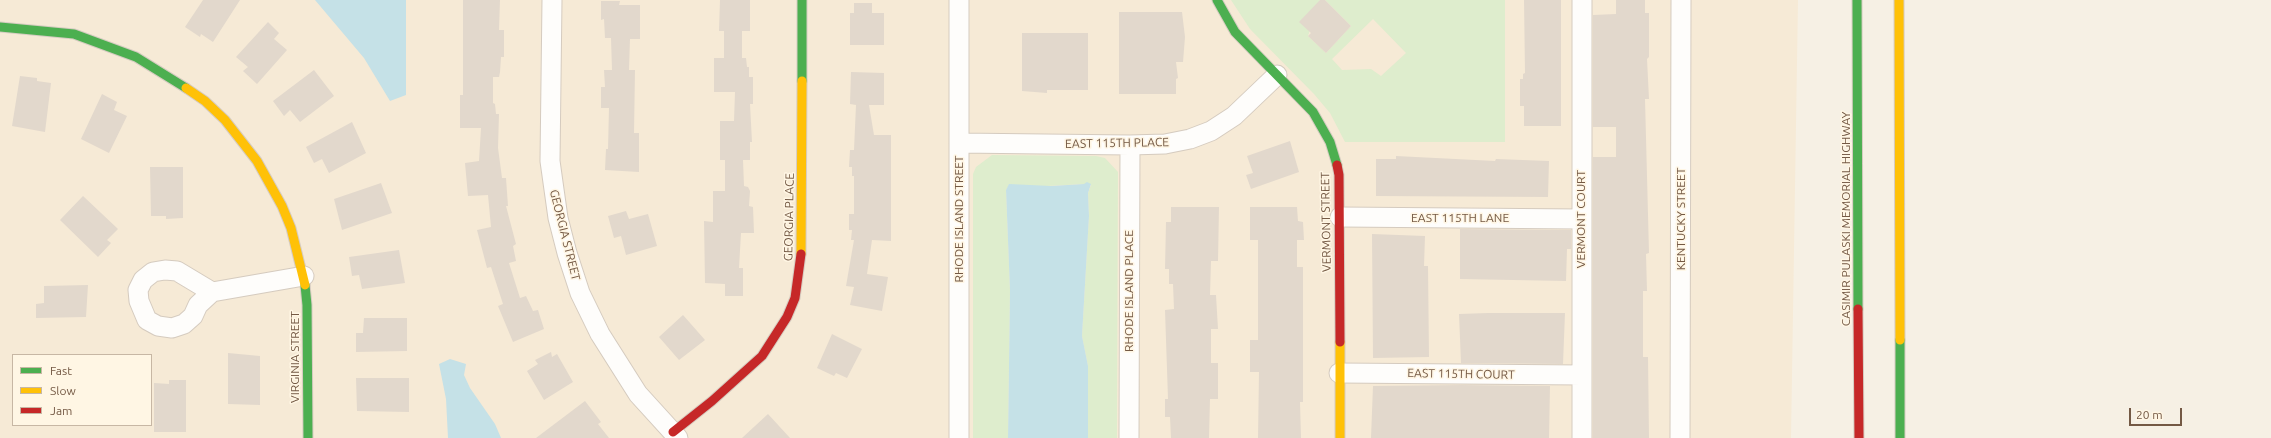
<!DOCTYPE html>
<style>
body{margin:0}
#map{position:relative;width:2271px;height:438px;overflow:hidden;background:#f6f0e4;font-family:Ubuntu,sans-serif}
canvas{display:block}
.legend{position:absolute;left:12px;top:354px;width:140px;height:72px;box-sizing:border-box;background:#fff6e4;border:1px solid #c7b7a4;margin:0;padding:5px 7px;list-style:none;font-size:12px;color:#745944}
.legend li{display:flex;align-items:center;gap:8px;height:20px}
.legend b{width:20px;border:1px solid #c7b7a4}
.scale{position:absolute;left:2129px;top:408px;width:53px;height:18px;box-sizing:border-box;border:2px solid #745944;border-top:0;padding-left:5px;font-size:12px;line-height:14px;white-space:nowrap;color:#745944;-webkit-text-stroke:3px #fff6e4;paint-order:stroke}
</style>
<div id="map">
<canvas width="2271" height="438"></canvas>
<ul class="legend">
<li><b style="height:5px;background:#4caf50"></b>Fast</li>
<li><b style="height:5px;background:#ffc107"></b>Slow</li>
<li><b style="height:5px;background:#c62828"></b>Jam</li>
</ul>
<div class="scale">20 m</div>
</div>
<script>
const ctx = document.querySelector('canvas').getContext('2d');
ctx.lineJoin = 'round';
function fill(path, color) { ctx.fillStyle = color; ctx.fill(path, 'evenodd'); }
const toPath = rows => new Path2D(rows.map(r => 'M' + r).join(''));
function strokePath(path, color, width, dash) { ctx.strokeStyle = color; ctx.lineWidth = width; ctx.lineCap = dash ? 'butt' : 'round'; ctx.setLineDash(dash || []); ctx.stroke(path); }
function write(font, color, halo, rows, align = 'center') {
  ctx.font = font + ' Ubuntu,sans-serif'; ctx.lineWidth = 3; ctx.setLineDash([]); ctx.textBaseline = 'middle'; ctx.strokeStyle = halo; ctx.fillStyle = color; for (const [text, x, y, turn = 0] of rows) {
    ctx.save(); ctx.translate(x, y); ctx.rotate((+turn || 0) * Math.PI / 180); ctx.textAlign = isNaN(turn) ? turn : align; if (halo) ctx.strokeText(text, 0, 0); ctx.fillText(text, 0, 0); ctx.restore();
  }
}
const residential = toPath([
 [0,0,1798,0,1791,438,0,438],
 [13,355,151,355,151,425,13,425]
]);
const green = toPath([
 [1231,0,1320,0,1308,36,1326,53,1351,26,1325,0,1505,0,1505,142,1345,142,1330,113,1314,94,1250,29],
 [1373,19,1406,53,1381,76,1371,69,1342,70,1332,59],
 [992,155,1096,156,1105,158,1118,172,1117,438,1088,438,1088,366,1082,336,1089,216,1088,193,1091,185,1084,184,1029,187,1009,185,1006,190,1010,291,1008,438,973,438,973,174,976,167]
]);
const water = toPath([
 [315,0,406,0,406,95,390,101,364,58],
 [1087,182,1091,184,1088,193,1089,216,1082,336,1088,366,1088,438,1008,438,1010,291,1006,190,1009,184,1051,186,1084,184],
 [450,359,466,364,464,375,470,388,495,424,501,438,448,438,446,399,439,364]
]);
const building = toPath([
 [203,0,240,0,213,42,201,34,200,37,185,27],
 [463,0,500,0,499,30,504,30,504,57,501,57,500,72,499,77,493,77,493,103,495,104,496,114,499,114,498,148,502,178,506,178,508,206,506,206,516,244,513,246,516,261,509,263,520,298,526,296,533,311,538,310,544,329,513,342,498,306,503,304,491,267,487,268,477,230,491,227,488,195,468,196,465,163,479,161,481,128,460,128,460,95,463,95],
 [720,0,750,0,750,31,742,31,742,58,746,58,747,67,749,67,749,77,753,77,753,104,750,104,752,142,750,142,750,160,743,160,744,186,748,187,750,191,749,206,753,207,754,233,741,233,739,268,743,268,743,296,725,296,725,284,705,283,704,221,713,222,713,191,725,191,725,160,720,160,720,121,734,121,735,92,714,92,714,58,724,58,724,31,719,31],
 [1320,0,1325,0,1351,26,1326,53,1308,36,1311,33,1299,22],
 [1524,0,1561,0,1561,126,1524,126,1524,106,1520,106,1520,79,1523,79,1523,74,1525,73],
 [1616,0,1645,0,1645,13,1649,13,1649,57,1647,59,1649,99,1645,99,1649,253,1646,254,1647,291,1643,291,1643,357,1648,357,1649,438,1593,438,1593,157,1616,157,1616,127,1593,127,1593,15,1616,14],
 [601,1,620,1,619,5,640,5,640,39,630,39,629,70,635,70,634,133,639,133,639,172,605,170,606,149,608,149,609,108,601,108,601,87,605,87,604,70,612,70,611,38,605,38,604,19,601,20],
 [854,3,872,3,872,13,884,13,884,45,850,45,850,13,854,13],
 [1119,12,1182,12,1185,37,1183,62,1176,62,1178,78,1176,79,1176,94,1119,94],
 [268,22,279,33,274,39,287,50,257,84,243,71,248,67,236,57],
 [1022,33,1088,33,1088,90,1047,90,1047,93,1022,91],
 [314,70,334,96,300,122,290,110,284,116,273,101],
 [851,72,884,73,884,105,869,105,874,135,891,135,891,241,872,240,867,274,888,277,882,311,850,305,854,287,846,286,854,240,851,240,852,230,849,230,849,214,854,214,854,176,852,176,852,167,849,167,850,150,854,150,856,105,850,104],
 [20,76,37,78,37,81,51,83,45,132,12,126],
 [102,94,117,102,114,110,127,116,109,153,81,139],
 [352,122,366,153,329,173,322,159,314,163,306,147],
 [1290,141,1299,172,1251,189,1246,175,1253,173,1247,156],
 [1396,156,1495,161,1496,159,1549,161,1548,197,1376,196,1376,159,1396,159],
 [150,167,183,167,183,218,166,219,166,216,151,216],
 [381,183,392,213,342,230,334,199],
 [83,196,118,229,107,240,111,243,98,257,60,220],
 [1171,207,1219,207,1218,261,1211,261,1210,295,1216,295,1218,329,1211,329,1211,363,1218,363,1218,399,1210,399,1209,438,1171,438,1170,417,1165,417,1165,399,1168,399,1165,310,1174,309,1173,284,1169,284,1169,269,1165,269,1166,222,1171,222],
 [1250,207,1297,207,1298,221,1303,222,1304,240,1297,240,1297,267,1303,267,1303,402,1300,402,1301,438,1258,438,1259,372,1250,372,1250,340,1258,340,1258,240,1250,240],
 [626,211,629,219,648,214,657,246,626,255,621,236,614,238,608,216],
 [1460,229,1571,230,1571,249,1567,249,1566,281,1460,279],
 [1372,234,1425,236,1424,266,1428,266,1429,357,1373,358],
 [399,250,405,283,362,289,359,275,352,276,349,257],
 [88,285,86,317,36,318,36,304,44,303,44,286],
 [1488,313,1565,313,1563,364,1461,363,1459,314],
 [683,315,705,340,679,360,659,337],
 [364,318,407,318,407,351,356,352,356,333,363,333],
 [832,334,862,349,847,378,836,373,834,376,817,368],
 [551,352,552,357,557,354,573,382,544,400,527,371,538,364,535,360],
 [228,353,260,356,260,405,228,404],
 [356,378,409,378,409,412,357,411],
 [169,380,186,380,186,432,154,432,154,383,169,384],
 [1461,385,1550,386,1549,438,1371,438,1373,386],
 [585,401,601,422,598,424,609,438,536,438],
 [768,414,790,438,742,438]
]);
const street = toPath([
 [552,0,550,161,558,218,567,253,580,293,600,334,638,394,678,438],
 [1582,0,1582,438],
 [959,143,1130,145,1165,144,1190,139,1211,131,1234,116,1277,75],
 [1340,217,1581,219],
 [212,292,177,271,165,270,153,272,143,280,138,290,139,301,147,320,158,326,172,328,184,324,193,316,198,305,212,292,304,276],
 [1339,373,1582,375],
 [959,438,959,0],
 [1129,438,1130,145],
 [1680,438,1681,0]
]);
const fast = toPath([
 [802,0,802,81],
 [1217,0,1235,32,1313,112,1330,142,1337,165],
 [1857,0,1858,309],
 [0,27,74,34,136,57,186,88],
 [305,285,307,305,308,438],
 [1900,340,1900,438]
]);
const slow = toPath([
 [1899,0,1900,340],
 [186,88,205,101,225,120,257,161,282,206,291,228,305,285],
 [801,254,802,81],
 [1340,342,1340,438]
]);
const jam = toPath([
 [1337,165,1339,175,1340,342],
 [1858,309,1859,438],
 [673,432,712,401,762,356,787,317,795,298,801,254]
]);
const streetNames = [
 ["EAST 115TH PLACE",1117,143,-1],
 ["GEORGIA PLACE",789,217,-89],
 ["EAST 115TH LANE",1460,218],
 ["RHODE ISLAND STREET",959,219,-90],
 ["VERMONT COURT",1581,219,-90],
 ["KENTUCKY STREET",1681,219,-90],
 ["CASIMIR PULASKI MEMORIAL HIGHWAY",1846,219,-90],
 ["VERMONT STREET",1326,222,-91],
 ["GEORGIA STREET",565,235,76],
 ["RHODE ISLAND PLACE",1129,291,-90],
 ["VIRGINIA STREET",295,357,-90],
 ["EAST 115TH COURT",1461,374,1]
];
fill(residential, '#f6ead6');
fill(green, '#deedcd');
fill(water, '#c5e1e7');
fill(building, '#e2d8cc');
strokePath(street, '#d5cbbf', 21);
strokePath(fast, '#d6ccc1', 11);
strokePath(slow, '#d6ccc1', 11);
strokePath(jam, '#d6ccc1', 11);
strokePath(street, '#fefdfb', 19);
strokePath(fast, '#4caf50', 9);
strokePath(slow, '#ffc107', 9);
strokePath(jam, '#c62828', 9);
write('12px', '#745944', '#fff6e4', streetNames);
</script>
